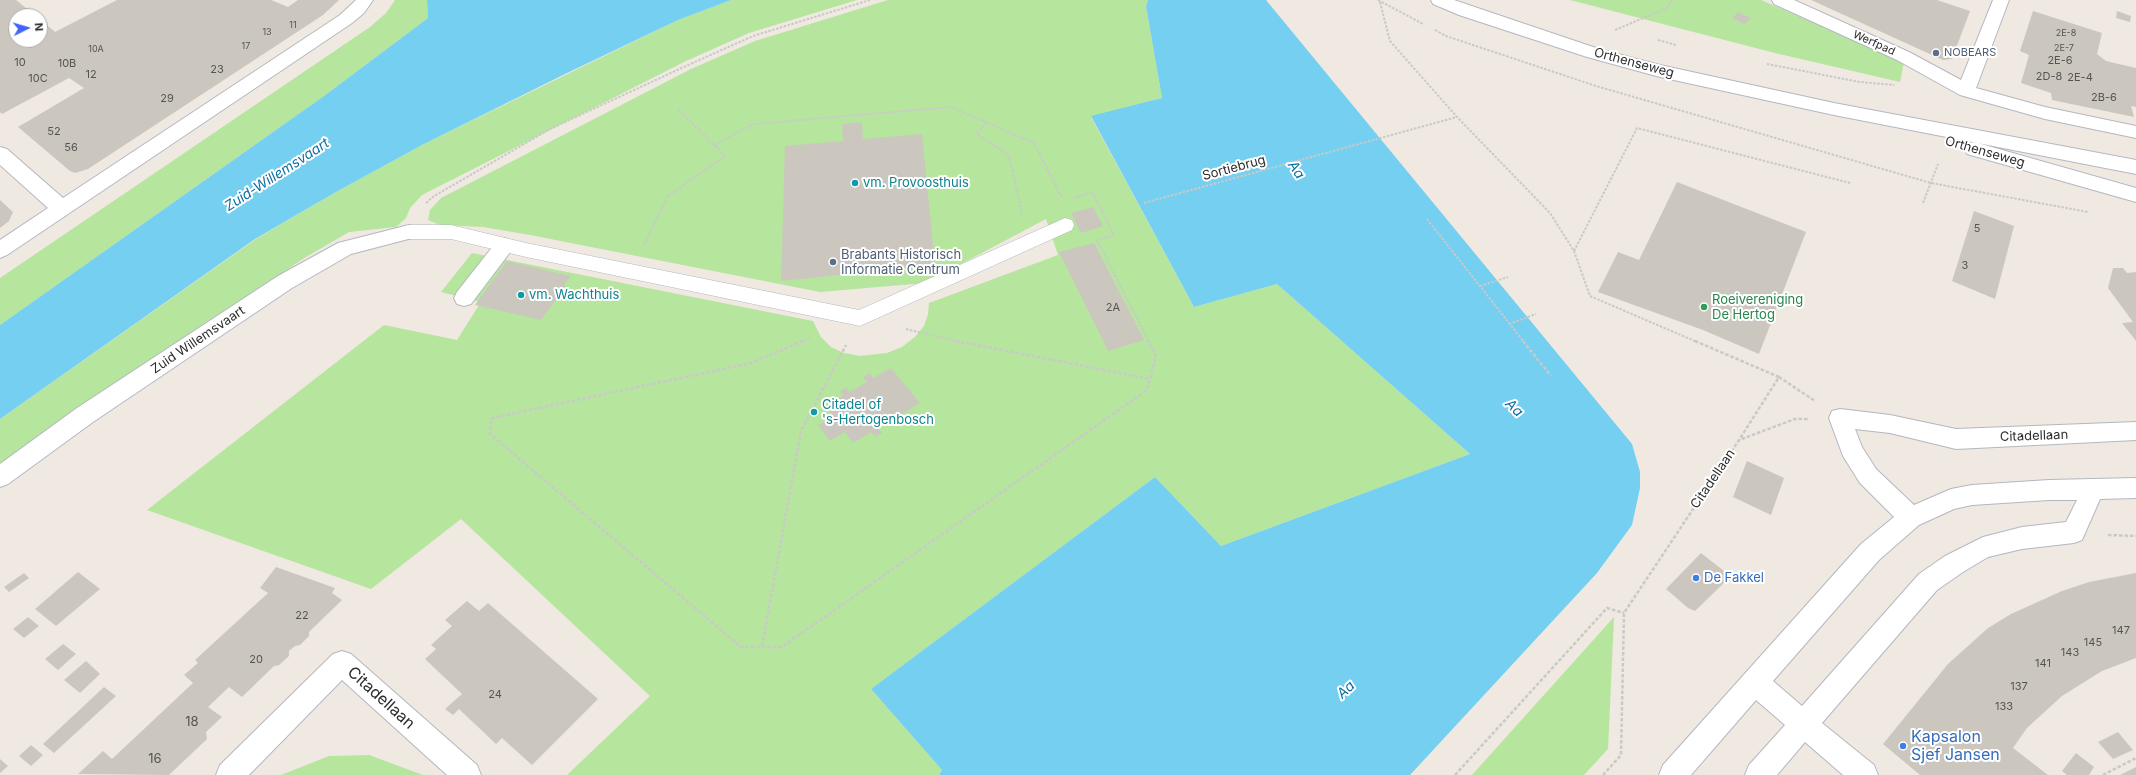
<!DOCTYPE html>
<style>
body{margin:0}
#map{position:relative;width:2136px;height:775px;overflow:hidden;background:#efe9e1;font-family:Inter,sans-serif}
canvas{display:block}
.north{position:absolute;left:8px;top:8px;width:40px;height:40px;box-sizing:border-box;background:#fff;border:1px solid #ababab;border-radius:50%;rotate:85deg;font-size:11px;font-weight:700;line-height:16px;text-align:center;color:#2e2e2e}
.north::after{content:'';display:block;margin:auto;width:14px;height:18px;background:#4264fb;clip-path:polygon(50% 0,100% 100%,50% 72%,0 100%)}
</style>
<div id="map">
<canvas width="2136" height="775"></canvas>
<div class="north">N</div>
</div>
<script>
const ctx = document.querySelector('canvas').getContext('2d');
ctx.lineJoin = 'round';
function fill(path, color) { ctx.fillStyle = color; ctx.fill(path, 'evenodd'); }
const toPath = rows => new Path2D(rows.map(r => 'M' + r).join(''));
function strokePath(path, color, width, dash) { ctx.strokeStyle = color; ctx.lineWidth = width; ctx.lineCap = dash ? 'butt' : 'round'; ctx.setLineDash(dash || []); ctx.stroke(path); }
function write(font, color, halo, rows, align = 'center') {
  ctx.font = font + ' Inter,sans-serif'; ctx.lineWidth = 4; ctx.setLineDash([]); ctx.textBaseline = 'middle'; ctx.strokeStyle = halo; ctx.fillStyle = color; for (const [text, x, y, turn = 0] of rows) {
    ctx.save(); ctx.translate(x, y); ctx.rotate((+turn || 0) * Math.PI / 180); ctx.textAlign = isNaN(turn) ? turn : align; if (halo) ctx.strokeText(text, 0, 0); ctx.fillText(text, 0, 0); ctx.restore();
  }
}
const green = toPath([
 [395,0,427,0,428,18,324,96,0,325,0,278,370,27,386,13],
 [731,0,857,0,749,33,684,62,422,195,410,208,406,218,396,227,349,232,306,257,148,362,0,467,0,419,256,239,336,192,422,145,678,20],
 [888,0,1148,0,1146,6,1162,98,1091,117,1194,307,1277,284,1470,454,1221,546,1155,477,871,689,942,770,939,775,567,775,650,696,461,519,371,589,147,510,384,325,457,340,481,302,441,292,472,253,813,321,821,337,831,347,844,353,860,356,887,353,902,347,915,337,924,326,928,314,929,303,1058,255,1046,219,925,283,820,292,530,235,483,227,440,225,428,220,430,210,441,198,691,69,755,41],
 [1570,0,1761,0,1904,62,1900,82,1775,53],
 [1614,617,1608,749,1584,775,1472,775],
 [369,755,423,775,281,775,329,756]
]);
const water = toPath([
 [427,0,731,0,678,20,565,74,422,145,336,192,255,239,0,419,0,325,324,96,428,18],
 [1148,0,1266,0,1632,444,1640,472,1640,488,1632,525,1597,573,1410,775,939,775,942,770,871,689,1155,477,1221,546,1470,454,1277,284,1194,307,1091,116,1162,98,1146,6]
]);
const building = toPath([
 [0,0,16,0,36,16,16,16,16,40,40,40,40,19,55,32,117,0,271,0,288,7,298,0,339,0,323,15,88,169,75,173,70,171,18,127,84,88,69,78,2,114,0,112],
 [1811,0,1937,0,1970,11,1952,59,1943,60],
 [2033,11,2102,33,2097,54,2106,61,2136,68,2136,107,2131,106,2134,117,2052,100,2051,93,2021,83,2029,55,2020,51],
 [2117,11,2131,16,2130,22,2116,18],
 [1738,12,1751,18,1744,24,1732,18],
 [862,122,863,139,922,134,935,265,781,281,785,146,843,141,842,124],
 [1677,182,1806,232,1759,354,1703,330,1598,292,1618,252,1639,260],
 [0,200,13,212,9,221,0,228],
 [1093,207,1103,226,1081,233,1071,213],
 [1974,211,2014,226,1995,299,1952,281],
 [1094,243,1144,340,1108,351,1059,252],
 [507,261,571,276,564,285,566,286,541,320,475,305],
 [2113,268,2123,268,2127,273,2136,272,2136,341,2122,323,2133,322,2108,288],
 [891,368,920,403,902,414,906,419,900,422,895,418,878,428,882,433,875,437,871,432,853,443,845,432,830,441,818,425,833,416,825,406,843,396,840,391,846,387,849,392,867,382,863,377,870,373,873,378],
 [1747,461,1784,478,1771,515,1733,497],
 [1701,553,1724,571,1728,579,1695,611,1688,608,1666,589],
 [276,567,335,588,332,593,342,600,309,632,309,636,300,645,295,646,289,651,289,656,279,665,274,666,242,697,229,687,208,707,222,717,206,732,207,739,169,775,78,774,103,751,112,759,193,683,184,675,198,663,195,660,268,593,260,588],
 [78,572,100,589,56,626,35,609],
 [24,573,29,578,9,592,4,587],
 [2136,573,2136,658,2102,671,2062,696,2027,728,2013,748,2048,775,1920,775,1883,744,1948,664,1988,628,2011,614,2062,591,2089,582],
 [467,601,479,611,488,603,598,699,532,765,502,738,496,744,459,709,453,715,445,709,462,694,425,659,436,649,431,645,452,626,445,620],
 [28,617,39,626,24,638,13,629],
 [63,644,76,654,58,670,45,659],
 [86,661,100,674,80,693,64,680],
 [104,687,116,696,54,753,43,744],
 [2118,732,2133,750,2113,759,2098,742],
 [31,745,43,755,31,766,19,756],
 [2076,753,2094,767,2089,775,2067,775,2062,771],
 [0,759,8,766,0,773],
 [2136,767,2136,775,2120,775]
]);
const pathFar1 = toPath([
 [1378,0,1423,24],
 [1380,2,1390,41,1457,117,1550,213,1574,251,1590,296,1697,342],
 [1435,30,1446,36,1596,86,1931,183,2088,212],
 [1615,30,1667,8,1672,0],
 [1658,40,1676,45],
 [1767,64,1860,82,1894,85],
 [986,122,977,134,1009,156,1022,214],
 [714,145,754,124,951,107,1034,143,1062,198],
 [1074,198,1092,192,1114,235,1097,240,1149,342],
 [426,203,434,196,550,129,686,66,753,36,870,0],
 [1144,203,1457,117],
 [1923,203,1938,164],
 [1427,219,1524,342],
 [644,245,668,196,725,156,678,109],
 [1574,251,1637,128,1850,183],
 [1480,286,1508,277],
 [1509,324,1536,314],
 [906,329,961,342],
 [801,342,810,338]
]);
const path = toPath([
 [803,341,751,363,492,418,490,434,741,647,782,647,1147,390,1156,356,1148,341],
 [956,341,1150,379],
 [1523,341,1551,376],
 [1695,341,1779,377,1739,440],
 [1779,377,1815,401],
 [2108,535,2136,536],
 [762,646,801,431,846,345],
 [1455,775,1607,608,1624,613],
 [1603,775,1621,755,1624,613,1739,440,1795,419,1809,419],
 [2103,775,2136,758]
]);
const lane = toPath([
 [1065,218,1072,220,1074,225,1072,230,860,326,526,257,451,239,409,239,402,237,399,232,402,227,409,225,451,225,526,243,859,310,1065,218]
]);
const street = toPath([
 [356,0,373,0,364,13,352,23,7,255,0,258,0,240,48,208,0,165,0,147,7,149,63,198,340,15,356,0],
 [1772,0,1794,0,1909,52,1961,80,1993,0,2009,0,1976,88,2045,107,2136,126,2136,138,2045,119,1960,95,1897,60,1774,4,1772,0],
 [409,225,416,227,419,232,416,237,351,254,292,288,93,422,8,484,0,487,0,464,77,408,278,276,338,243,409,225],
 [504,238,511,241,514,246,511,251,471,304,464,306,457,304,454,298,457,292,497,241,504,238],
 [1840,409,1890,415,1956,429,2136,422,2136,440,1956,449,1890,433,1855,429,1862,447,1876,469,1914,505,1951,489,1972,485,2049,480,2136,478,2136,498,2100,499,2082,540,2074,543,2022,549,1988,557,1963,572,1937,590,1822,723,1874,765,1878,775,1843,775,1805,742,1777,775,1745,775,1749,765,1785,725,1756,700,1691,775,1659,775,1663,765,1861,544,1894,517,1860,483,1843,456,1829,418,1832,411,1840,409],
 [2049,500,2077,500,2066,522,2022,527,1983,537,1945,556,1919,574,1802,706,1773,681,1879,560,1919,525,1954,509,1972,505,2049,500],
 [342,651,351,654,477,765,481,775,447,775,342,680,249,775,216,775,220,765,333,654,342,651]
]);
const secondary = toPath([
 [1431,0,1454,0,1599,49,1660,65,1834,103,2136,160,2136,174,1834,115,1660,77,1587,57,1459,15,1433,4,1431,0],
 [1974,142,2136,188,2136,202,1967,154,1965,149,1967,144,1974,142]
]);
const markers = [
 [1936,53,4,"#5c6f8a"],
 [855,183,4,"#0f9aa8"],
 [833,262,4,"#5c6f8a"],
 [521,295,4,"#0f9aa8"],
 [1704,307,4,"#2e9e5b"],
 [814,412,4,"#0f9aa8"],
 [1696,578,4,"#3f7fe0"],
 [1903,746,4,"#3f7fe0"]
];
const farNumbernames = [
 ["11",293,25],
 ["13",267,32],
 ["2E-8",2066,33],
 ["17",246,46],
 ["2E-7",2064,48],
 ["10A",96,49]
];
const farStreetnames = [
 ["Werfpad",1874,43,24]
];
const farServicenames = [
 ["NOBEARS",1944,53]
];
const numberNames = [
 ["2E-6",2060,61],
 ["10",20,63],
 ["10B",67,64],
 ["23",217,70],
 ["12",91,75],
 ["2D-8",2049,77],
 ["2E-4",2080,78],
 ["10C",38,79],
 ["2B-6",2104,98],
 ["29",167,99],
 ["52",54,132],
 ["56",71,148],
 ["5",1977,229],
 ["3",1965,266],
 ["2A",1113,308],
 ["22",302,616],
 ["147",2121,631],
 ["145",2093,643],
 ["143",2070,653],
 ["20",256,660],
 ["141",2043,664],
 ["137",2019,687],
 ["24",495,695],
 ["133",2004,707]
];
const streetNames = [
 ["Orthenseweg",1634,63,15],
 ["Orthenseweg",1985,152,16],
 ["Sortiebrug",1234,168,-15],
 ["Zuid Willemsvaart",198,340,-34],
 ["Citadellaan",2034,436,-2],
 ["Citadellaan",1713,479,-56]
];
const cultureNames = [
 ["vm. Provoosthuis",863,183],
 ["vm. Wachthuis",529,295],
 ["Citadel of",822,405],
 ["'s-Hertogenbosch",822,420]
];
const serviceNames = [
 ["Brabants Historisch",841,255],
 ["Informatie Centrum",841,270]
];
const leisureNames = [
 ["Roeivereniging",1712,300],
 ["De Hertog",1712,315]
];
const shopNames = [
 ["De Fakkel",1704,578]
];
const nearNumbernames = [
 ["18",192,722],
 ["16",155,759]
];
const waterNames = [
 ["Aa",1296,170,56],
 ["Zuid-Willemsvaart",277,175,-33],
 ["Aa",1514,408,44],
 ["Aa",1346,690,-43]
];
const nearStreetnames = [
 ["Citadellaan",381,698,42]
];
const nearShopnames = [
 ["Kapsalon",1911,737],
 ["Sjef Jansen",1911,755]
];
fill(green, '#b6e59e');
fill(water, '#75cff0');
fill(building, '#cbc7bf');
strokePath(lane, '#b4b7c1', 1);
strokePath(street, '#b4b7c1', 2);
strokePath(secondary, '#b4b7c1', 2);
strokePath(pathFar1, '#c9c9c9', 2, [2.5, 1.5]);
strokePath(path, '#c9c9c9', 2.5, [3.5, 2]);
fill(lane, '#fff');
fill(street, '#fff');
fill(secondary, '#fff');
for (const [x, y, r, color] of markers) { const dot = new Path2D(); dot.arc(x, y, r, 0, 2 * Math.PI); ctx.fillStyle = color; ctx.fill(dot); strokePath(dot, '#fff', 1.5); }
write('9px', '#555452', null, farNumbernames);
write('11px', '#2e2e2e', '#fff', farStreetnames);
write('11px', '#4e5e75', '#fff', farServicenames, 'left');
write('11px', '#555452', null, numberNames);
write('13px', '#2e2e2e', '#fff', streetNames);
write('13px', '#0d838f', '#fff', cultureNames, 'left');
write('13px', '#4e5e75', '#fff', serviceNames, 'left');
write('13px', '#27864d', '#fff', leisureNames, 'left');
write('13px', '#366cbe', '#fff', shopNames, 'left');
write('13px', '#555452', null, nearNumbernames);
write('italic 14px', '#0d6fa3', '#fff', waterNames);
write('16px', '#2e2e2e', '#fff', nearStreetnames);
write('16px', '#366cbe', '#fff', nearShopnames, 'left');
</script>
